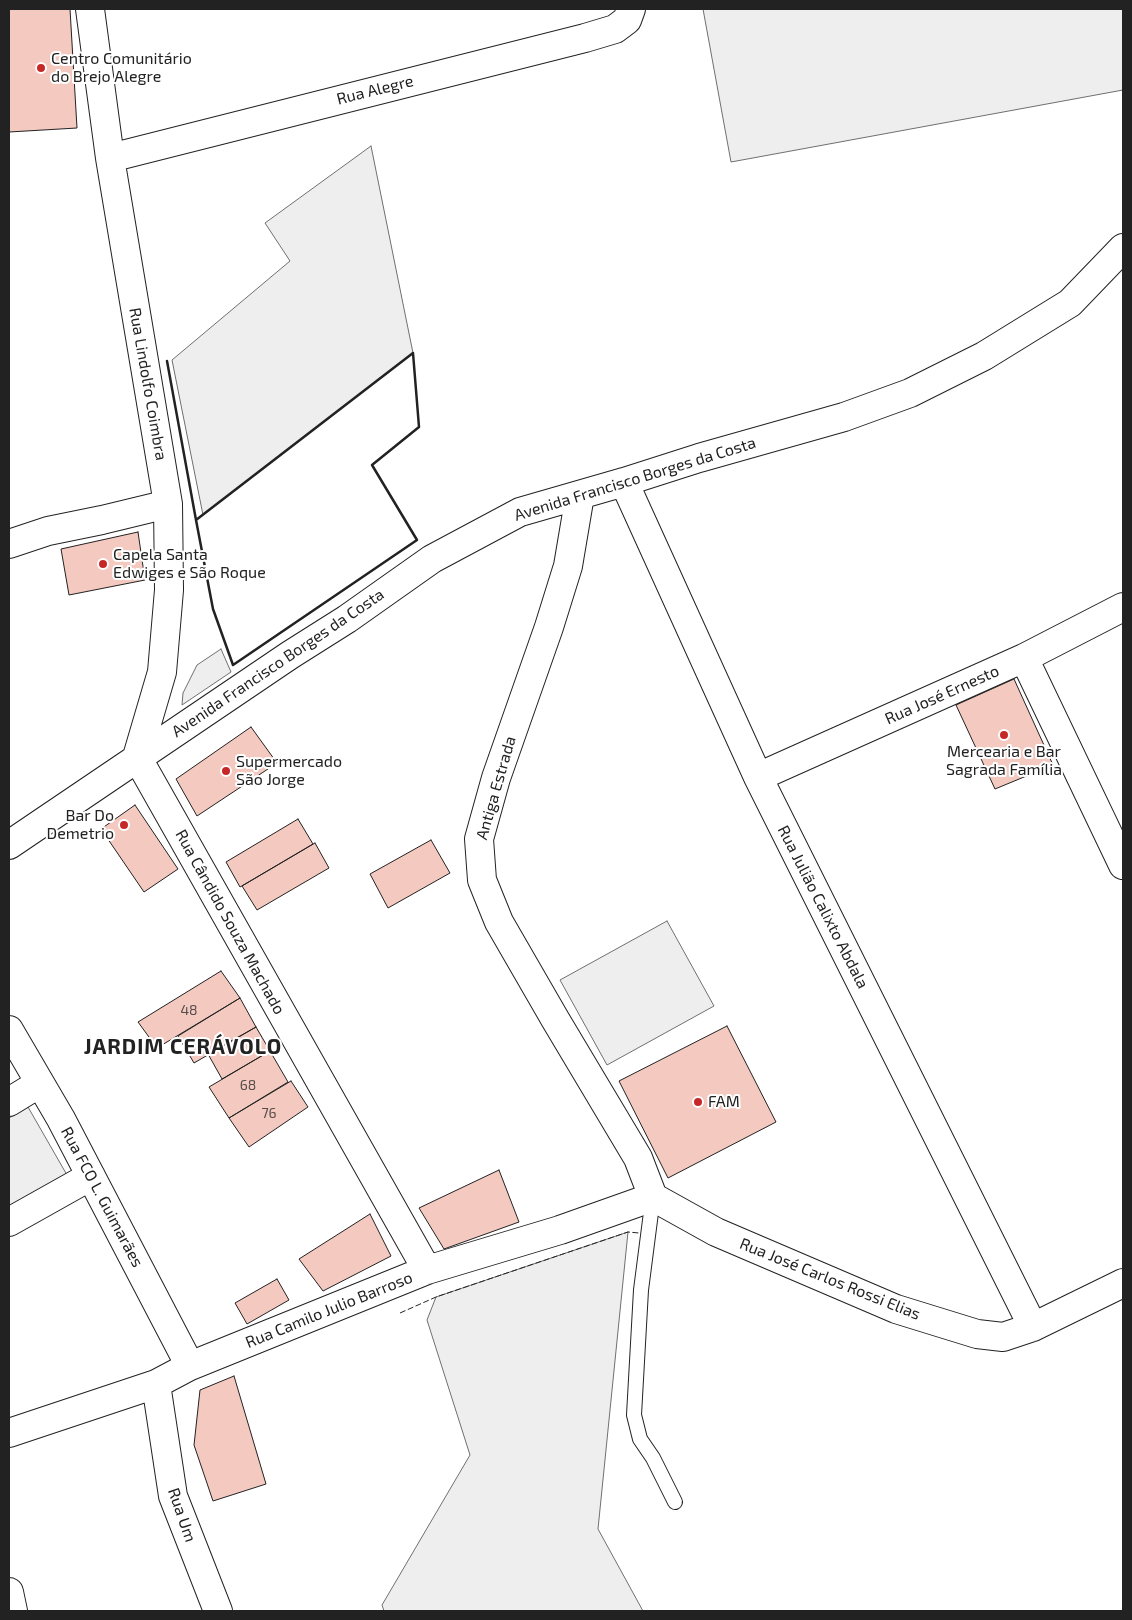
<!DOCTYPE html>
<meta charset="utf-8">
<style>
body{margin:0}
#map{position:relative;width:1132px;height:1620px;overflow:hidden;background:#fff;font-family:"Exo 2",sans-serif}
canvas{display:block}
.frame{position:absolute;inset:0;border:10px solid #222;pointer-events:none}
</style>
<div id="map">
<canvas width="1132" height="1620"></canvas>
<div class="frame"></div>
</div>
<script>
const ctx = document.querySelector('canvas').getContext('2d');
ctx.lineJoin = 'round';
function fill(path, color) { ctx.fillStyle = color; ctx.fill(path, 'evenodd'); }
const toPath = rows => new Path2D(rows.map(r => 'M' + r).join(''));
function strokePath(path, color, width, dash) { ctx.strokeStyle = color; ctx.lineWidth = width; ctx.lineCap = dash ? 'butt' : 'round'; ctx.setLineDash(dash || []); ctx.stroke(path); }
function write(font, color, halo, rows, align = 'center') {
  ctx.font = font + ' "Exo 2",sans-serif'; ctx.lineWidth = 4; ctx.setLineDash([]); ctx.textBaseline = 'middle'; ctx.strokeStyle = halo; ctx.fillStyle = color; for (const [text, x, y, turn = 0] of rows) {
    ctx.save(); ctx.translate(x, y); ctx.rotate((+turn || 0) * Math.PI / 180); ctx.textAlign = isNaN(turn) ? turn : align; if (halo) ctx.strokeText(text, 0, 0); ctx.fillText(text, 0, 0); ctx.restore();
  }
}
const green = toPath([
 [703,9,1123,9,1123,90,731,162,703,9],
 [371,146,413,353,203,515,172,360,290,261,265,223,371,146],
 [221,649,231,672,182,705,183,693,197,665,221,649],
 [667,921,714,1006,607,1065,560,980,667,921],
 [28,1107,67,1175,9,1208,9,1118,28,1107],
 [628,1232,598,1529,643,1611,384,1611,382,1605,470,1455,427,1320,436,1297,628,1232]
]);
const building = toPath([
 [9,9,70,9,77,128,9,132,9,9],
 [138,532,145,580,69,595,61,549,138,532],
 [1014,679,1053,765,995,789,956,705,1014,679],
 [251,727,277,763,197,816,176,779,251,727],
 [135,805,178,869,144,892,101,829,135,805],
 [298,819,313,844,240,887,226,862,298,819],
 [431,840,450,873,388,908,370,874,431,840],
 [315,843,329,868,257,910,242,886,315,843],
 [221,971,240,998,157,1048,138,1022,221,971],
 [240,998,256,1027,194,1063,178,1036,240,998],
 [727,1026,776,1122,668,1178,619,1081,727,1026],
 [256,1027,270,1051,222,1079,208,1054,256,1027],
 [270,1051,288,1082,229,1118,209,1087,270,1051],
 [291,1081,308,1107,249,1147,229,1118,291,1081],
 [499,1170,519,1222,444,1249,419,1208,499,1170],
 [370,1214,391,1256,323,1291,299,1259,370,1214],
 [277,1279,289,1300,247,1324,235,1303,277,1279],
 [234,1376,266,1484,213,1501,194,1445,200,1390,234,1376]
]);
const lane = toPath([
 [653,1197,641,1290,634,1415,640,1439,653,1458,675,1502]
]);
const street = toPath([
 [90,9,110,158,168,504,169,590,162,672,137,757,427,1270],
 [110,158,585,38,615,29,627,20,631,9],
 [624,482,758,777,1033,1327],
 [580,495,568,566,549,627,496,778,479,839,482,880,499,922,555,1019,638,1158,653,1197],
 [9,544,48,531,102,520,168,504],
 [1024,658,1123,865],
 [758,777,1024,658,1123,607],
 [9,845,290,655,347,619,432,559,520,512,624,482,699,458,844,417,910,393,984,356,1070,303,1123,248],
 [9,1030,61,1119,190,1366],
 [9,1102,40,1083],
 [653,1197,716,1232,896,1309,977,1334,1003,1337,1033,1327,1123,1283],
 [9,1222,91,1176],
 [156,1384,173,1496,218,1611],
 [9,1433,156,1384,190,1366,427,1270,560,1230,653,1197],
 [9,1592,13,1611]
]);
const fence = toPath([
 [400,1313,436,1297,628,1232,639,1233]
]);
const wall = toPath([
 [413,353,419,427,372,465,417,540,233,665,213,609,196,520,413,353],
 [167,361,196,520]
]);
const markers = [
 [41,68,5,"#c62828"],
 [103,564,5,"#c62828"],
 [1004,735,5,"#c62828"],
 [226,771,5,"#c62828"],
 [124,825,5,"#c62828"],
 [698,1102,5,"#c62828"]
];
const numberNames = [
 ["48",189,1010],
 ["68",248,1085],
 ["76",269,1113]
];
const poiNames = [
 ["Centro Comunitário",51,59],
 ["do Brejo Alegre",51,77],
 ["Capela Santa",113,555],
 ["Edwiges e São Roque",113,573],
 ["Mercearia e Bar",1004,752,"center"],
 ["Sagrada Família",1004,770,"center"],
 ["Supermercado",236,762],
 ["São Jorge",236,780],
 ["Bar Do",114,816,"right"],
 ["Demetrio",114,834,"right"],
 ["FAM",708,1102]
];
const streetNames = [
 ["Rua Alegre",375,90,-14],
 ["Rua Lindolfo Coimbra",148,384,80],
 ["Avenida Francisco Borges da Costa",635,479,-17],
 ["Avenida Francisco Borges da Costa",278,663,-34],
 ["Rua José Ernesto",942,695,-24],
 ["Antiga Estrada",496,788,-74],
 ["Rua Julião Calixto Abdala",823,907,63],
 ["Rua Cândido Souza Machado",230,922,61],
 ["Rua FCO L. Guimarães",102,1197,62],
 ["Rua José Carlos Rossi Elias",830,1279,22],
 ["Rua Camilo Julio Barroso",329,1310,-22],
 ["Rua Um",182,1515,71]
];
const districtNames = [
 ["JARDIM CERÁVOLO",183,1047]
];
fill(green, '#eee');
strokePath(green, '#6f6f6f', 1);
fill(building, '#f3c9c0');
strokePath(building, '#222', 1);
strokePath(lane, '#222', 16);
strokePath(street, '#222', 30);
strokePath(lane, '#fff', 14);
strokePath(street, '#fff', 28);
strokePath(fence, '#222', 1, [6, 2.5]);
strokePath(wall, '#222', 2.5);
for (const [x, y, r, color] of markers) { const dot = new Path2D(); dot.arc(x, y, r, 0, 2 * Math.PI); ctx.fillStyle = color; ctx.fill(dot); strokePath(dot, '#fff', 2); }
write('14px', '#564c4a', null, numberNames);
write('16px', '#222', '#fff', poiNames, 'left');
write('16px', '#222', '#fff', streetNames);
ctx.letterSpacing = '1px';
write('bold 21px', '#222', '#fff', districtNames);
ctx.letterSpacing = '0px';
</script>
